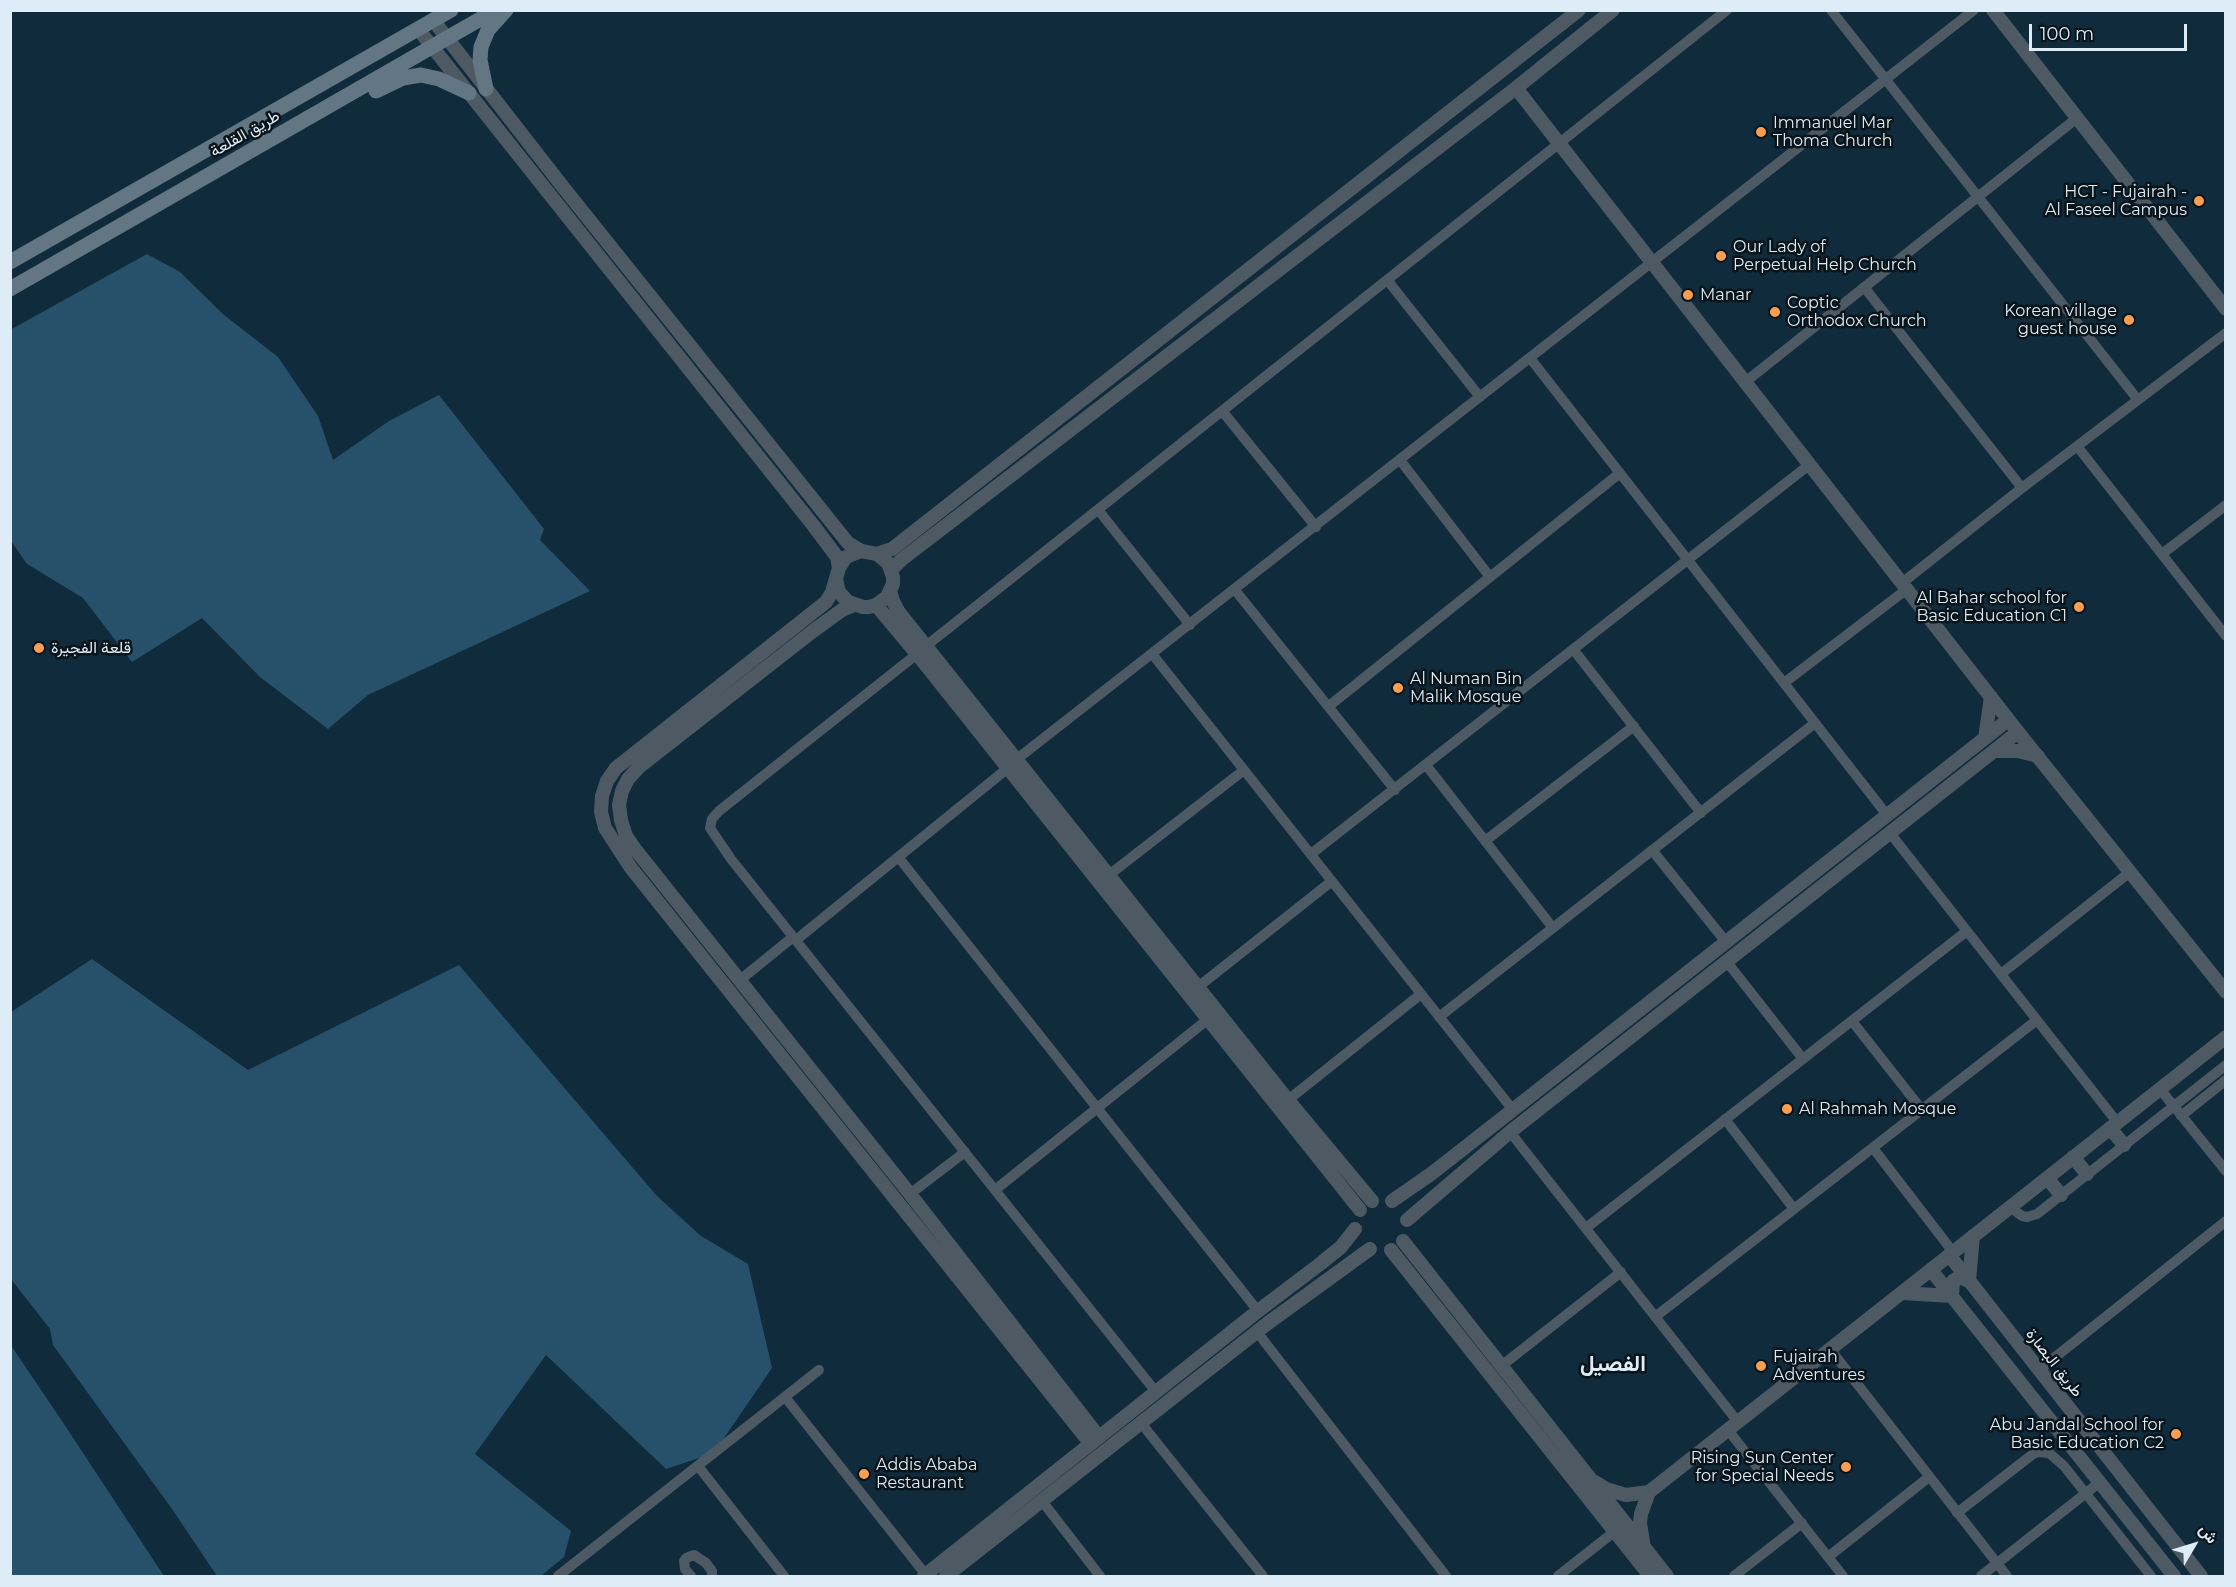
<!DOCTYPE html>
<meta charset="utf-8">
<style>
body{margin:0}
#map{position:relative;width:2236px;height:1587px;overflow:hidden;background:#102b3c;font-family:Montserrat,Vazirmatn,sans-serif}
canvas{display:block}
.frame{position:absolute;inset:0;border:12px solid #ddecf7;pointer-events:none}
.north{position:absolute;left:2164px;top:1515px;width:60px;height:60px;-webkit-text-stroke:4px #08131a;paint-order:stroke;rotate:52deg;font-size:16px;font-weight:700;line-height:24px;text-align:center;color:#ddecf7}
.north::after{content:'';display:block;margin:auto;width:21px;height:27px;background:#ddecf7;clip-path:polygon(50% 0,100% 100%,50% 72%,0 100%)}
.scale{position:absolute;left:2029px;top:24px;width:158px;height:27px;box-sizing:border-box;border:3px solid #ddecf7;border-top:0;padding-left:8px;font-size:18px;line-height:21px;white-space:nowrap;color:#ddecf7;-webkit-text-stroke:4px #08131a;paint-order:stroke}
</style>
<div id="map">
<canvas width="2236" height="1587"></canvas>
<div class="frame"></div>
<div class="north">ش</div>
<div class="scale">100 m</div>
</div>
<script>
const ctx = document.querySelector('canvas').getContext('2d');
ctx.lineJoin = 'round';
function fill(path, color) { ctx.fillStyle = color; ctx.fill(path, 'evenodd'); }
const toPath = rows => new Path2D(rows.map(r => 'M' + r).join(''));
function strokePath(path, color, width, dash) { ctx.strokeStyle = color; ctx.lineWidth = width; ctx.lineCap = dash ? 'butt' : 'round'; ctx.setLineDash(dash || []); ctx.stroke(path); }
function write(font, color, halo, rows, align = 'center') {
  ctx.font = font + ' Montserrat,Vazirmatn,sans-serif'; ctx.lineWidth = 5; ctx.setLineDash([]); ctx.textBaseline = 'middle'; ctx.strokeStyle = halo; ctx.fillStyle = color; for (const [text, x, y, turn = 0] of rows) {
    ctx.save(); ctx.translate(x, y); ctx.rotate((+turn || 0) * Math.PI / 180); ctx.textAlign = isNaN(turn) ? turn : align; if (halo) ctx.strokeText(text, 0, 0); ctx.fillText(text, 0, 0); ctx.restore();
  }
}
const green = toPath([
 [147,254,180,272,224,315,278,357,318,416,333,460,389,421,439,395,544,529,540,540,590,591,368,695,328,729,260,677,202,618,132,662,83,598,27,564,11,541,10,330],
 [92,959,248,1070,459,965,657,1196,701,1236,748,1264,772,1368,722,1441,717,1452,666,1469,546,1355,475,1454,571,1531,564,1557,541,1576,217,1576,172,1509,53,1345,50,1329,11,1279,11,1012],
 [10,1344,62,1421,164,1576,11,1576]
]);
const minor = toPath([
 [1831,10,2138,400],
 [1388,281,1480,397],
 [1864,287,2022,488],
 [1530,358,1887,815],
 [1744,383,2077,118],
 [1223,412,1316,527],
 [2077,446,2226,636],
 [1400,460,1490,577],
 [1099,511,1190,625],
 [2162,554,2226,505],
 [1902,583,2022,488,2226,333],
 [1235,590,1395,790],
 [926,646,1727,10],
 [1573,649,1701,813],
 [917,654,719,811,712,819,710,828,731,859,1156,1392],
 [1153,655,1513,1110],
 [1784,683,1907,589],
 [1329,706,1620,473],
 [1017,759,1974,10],
 [1426,765,1553,928],
 [1890,833,2117,1122],
 [1485,841,1634,726],
 [1652,850,1726,942],
 [1311,854,1809,465],
 [899,858,1258,1311],
 [1109,875,1244,770],
 [796,940,1008,768],
 [1727,962,1803,1059],
 [2001,974,2130,872],
 [740,980,793,937],
 [1198,987,1332,881],
 [1439,1017,1815,723],
 [1852,1021,1922,1110],
 [2160,1089,2226,1171],
 [1288,1100,1421,994],
 [2181,1116,2226,1080],
 [1725,1119,1794,1209],
 [1510,1132,1738,1422],
 [1873,1148,1953,1252],
 [995,1190,1207,1020],
 [910,1194,965,1152],
 [2010,1207,2022,1216,2027,1217,2037,1214,2226,1065],
 [1586,1228,1967,931],
 [1655,1317,2037,1020],
 [1257,1332,1446,1576],
 [1830,1349,2007,1576],
 [1500,1367,1621,1272],
 [2039,1370,2226,1221],
 [785,1397,926,1575],
 [1141,1423,1263,1576],
 [1728,1430,1843,1576],
 [698,1466,784,1576],
 [1042,1501,1100,1576],
 [1957,1513,2033,1454,2038,1452,2049,1453,2064,1466,2151,1576],
 [1828,1557,1929,1477],
 [558,1576,819,1370],
 [691,1576,685,1569,684,1561,686,1558,694,1555,706,1563,712,1571,712,1576],
 [1558,1576,1614,1532],
 [1734,1576,1802,1523],
 [1981,1576,2100,1482]
]);
const tertiary = toPath([
 [1993,10,2226,309],
 [433,20,563,187,848,543,861,551],
 [418,29,813,525,837,557,839,568],
 [1516,88,2018,732,2226,992],
 [877,554,892,549,1579,10],
 [891,570,901,560,1516,88,1613,10],
 [836,579,839,592,848,602,863,607,869,607,876,605,887,597,893,584,893,577,888,563,877,554,861,551,846,557,839,568,832,592,826,602,616,768,607,781,602,796,601,812,605,828,631,868,1090,1443],
 [890,591,893,601,898,611,1288,1100,1372,1201],
 [854,605,842,610,813,631,639,767,628,779,622,791,619,805,621,820,626,836,635,849,910,1194,1099,1437],
 [876,605,917,654,1360,1210],
 [1985,738,1991,697],
 [1994,751,2018,751,2038,756],
 [2110,1128,2124,1145],
 [2073,1157,2087,1174],
 [2047,1178,2061,1195],
 [1392,1201,1431,1174,1500,1120,2008,720],
 [1407,1220,1510,1132,2018,732],
 [1403,1241,1667,1576],
 [1391,1250,1650,1576],
 [1949,1255,2201,1576],
 [1931,1270,2174,1576],
 [1902,1293,1952,1296,1953,1281,1959,1277,1969,1281,1973,1236],
 [1595,1482,1606,1489,1626,1495,1649,1492],
 [1644,1548,1640,1523,1641,1514,1649,1492,2226,1037],
 [924,1576,1258,1311,1320,1264,1341,1247,1355,1229],
 [946,1576,1268,1323,1370,1249]
]);
const secondary = toPath([
 [486,89,480,60,481,47,488,30,506,10],
 [376,91,403,78,421,75,439,79,469,93],
 [10,262,451,10],
 [10,289,496,10]
]);
const markers = [
 [1761,132,6,"#fb9e51"],
 [2199,201,6,"#fb9e51"],
 [1721,256,6,"#fb9e51"],
 [1688,295,6,"#fb9e51"],
 [1775,312,6,"#fb9e51"],
 [2129,320,6,"#fb9e51"],
 [2079,607,6,"#fb9e51"],
 [39,648,6,"#fb9e51"],
 [1398,688,6,"#fb9e51"],
 [1787,1109,6,"#fb9e51"],
 [1761,1366,6,"#fb9e51"],
 [2176,1434,6,"#fb9e51"],
 [1846,1467,6,"#fb9e51"],
 [864,1474,6,"#fb9e51"]
];
const poiNames = [
 ["Immanuel Mar",1773,123],
 ["Thoma Church",1773,141],
 ["HCT - Fujairah -",2187,192,"right"],
 ["Al Faseel Campus",2187,210,"right"],
 ["Our Lady of",1733,247],
 ["Perpetual Help Church",1733,265],
 ["Manar",1700,295],
 ["Coptic",1787,303],
 ["Orthodox Church",1787,321],
 ["Korean village",2117,311,"right"],
 ["guest house",2117,329,"right"],
 ["Al Bahar school for",2067,598,"right"],
 ["Basic Education C1",2067,616,"right"],
 ["قلعة الفجيرة",51,648],
 ["Al Numan Bin",1410,679],
 ["Malik Mosque",1410,697],
 ["Al Rahmah Mosque",1799,1109],
 ["Fujairah",1773,1357],
 ["Adventures",1773,1375],
 ["Abu Jandal School for",2164,1425,"right"],
 ["Basic Education C2",2164,1443,"right"],
 ["Rising Sun Center",1834,1458,"right"],
 ["for Special Needs",1834,1476,"right"],
 ["Addis Ababa",876,1465],
 ["Restaurant",876,1483]
];
const streetNames = [
 ["طريق القلعة",245,134,-30],
 ["طريق البصارة",2054,1363,52]
];
const districtNames = [
 ["الفصيل",1613,1365]
];
fill(green, '#27516b');
strokePath(minor, '#4e5a63', 10);
strokePath(tertiary, '#4e5a63', 14);
strokePath(secondary, '#637683', 15);
for (const [x, y, r, color] of markers) { const dot = new Path2D(); dot.arc(x, y, r, 0, 2 * Math.PI); ctx.fillStyle = color; ctx.fill(dot); strokePath(dot, '#08131a', 2); }
write('16px', '#ddecf7', '#08131a', poiNames, 'left');
write('16px', '#ddecf7', '#08131a', streetNames);
write('bold 22px', '#ddecf7', '#08131a', districtNames);
</script>
